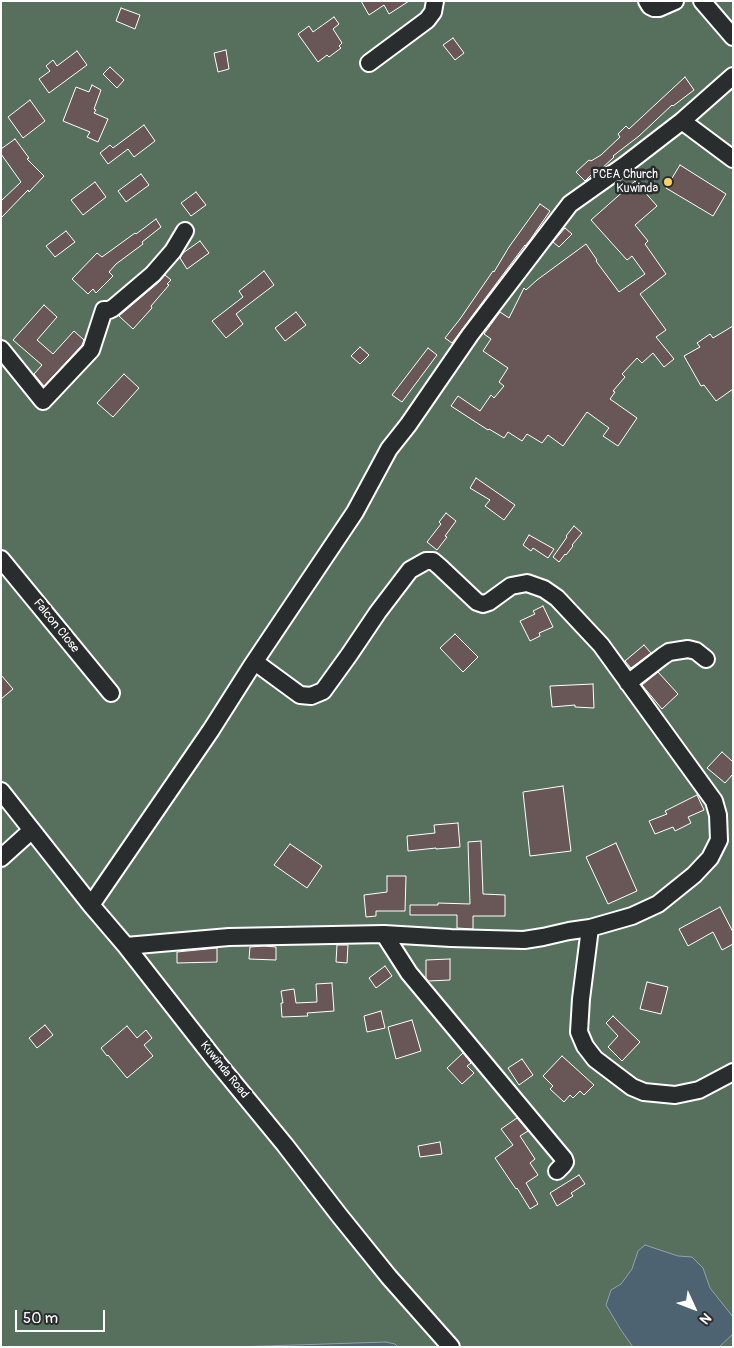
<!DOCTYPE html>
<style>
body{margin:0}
#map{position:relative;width:734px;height:1348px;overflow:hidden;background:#373536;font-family:Pangolin,sans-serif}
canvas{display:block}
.frame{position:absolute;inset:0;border:2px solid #fff;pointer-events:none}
.north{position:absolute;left:669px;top:1283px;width:50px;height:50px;-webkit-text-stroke:4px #2a2d2e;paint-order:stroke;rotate:133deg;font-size:14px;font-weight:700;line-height:20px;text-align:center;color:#fff}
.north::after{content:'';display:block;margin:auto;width:18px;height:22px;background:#fff;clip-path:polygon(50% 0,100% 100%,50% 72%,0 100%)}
.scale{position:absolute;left:15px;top:1310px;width:90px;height:22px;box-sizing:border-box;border:2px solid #fff;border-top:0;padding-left:6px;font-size:15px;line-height:18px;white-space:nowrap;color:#fff;-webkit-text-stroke:4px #2a2d2e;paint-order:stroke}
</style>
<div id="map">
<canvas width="734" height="1348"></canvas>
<div class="frame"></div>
<div class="north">N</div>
<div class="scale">50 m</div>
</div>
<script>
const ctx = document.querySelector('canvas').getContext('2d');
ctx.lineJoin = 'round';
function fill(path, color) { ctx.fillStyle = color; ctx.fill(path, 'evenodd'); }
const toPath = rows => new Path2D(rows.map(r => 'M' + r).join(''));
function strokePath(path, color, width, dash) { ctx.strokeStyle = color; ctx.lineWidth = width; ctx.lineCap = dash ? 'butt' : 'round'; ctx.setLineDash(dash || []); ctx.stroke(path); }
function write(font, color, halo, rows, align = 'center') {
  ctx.font = font + ' Pangolin,sans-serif'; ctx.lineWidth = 5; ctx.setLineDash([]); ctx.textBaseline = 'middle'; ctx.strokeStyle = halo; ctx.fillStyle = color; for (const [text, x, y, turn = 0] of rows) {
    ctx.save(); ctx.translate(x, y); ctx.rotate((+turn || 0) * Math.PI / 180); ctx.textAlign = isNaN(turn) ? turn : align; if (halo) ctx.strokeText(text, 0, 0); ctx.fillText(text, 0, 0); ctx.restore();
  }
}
const green = toPath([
 [1,1,733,1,733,1347,1,1347]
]);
const water = toPath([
 [645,1245,678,1256,692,1257,703,1268,710,1288,733,1317,733,1334,719,1347,633,1347,621,1330,606,1305,611,1290,621,1284,632,1269,638,1251,645,1245],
 [386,1342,395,1344,398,1347,235,1347,386,1342]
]);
const building = toPath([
 [361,1,409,1,389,14,384,5,369,15,361,1],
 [121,8,140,15,135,29,116,21,121,8],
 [334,17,339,24,333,29,342,43,339,46,341,48,329,57,327,55,318,62,298,34,309,26,313,32,334,17],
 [453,38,464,53,455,60,443,45,453,38],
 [226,50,229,69,218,72,214,53,226,50],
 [77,51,87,65,49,93,39,79,50,71,46,66,53,60,57,66,77,51],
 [110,67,124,80,117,88,103,74,110,67],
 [685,77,694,90,673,106,672,105,639,136,613,156,614,157,599,171,594,175,592,174,585,181,576,172,589,160,591,161,601,155,620,137,618,134,626,126,629,129,685,77],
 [92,85,101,90,94,109,96,110,94,113,108,119,98,142,87,137,90,132,63,121,76,87,89,92,92,85],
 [30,100,45,121,23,138,8,117,30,100],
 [144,125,155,141,134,157,128,149,108,164,100,153,110,145,113,148,144,125],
 [15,139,29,158,27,159,44,176,29,192,28,190,1,218,1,201,21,182,1,154,1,149,15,139],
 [680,165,726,194,713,216,666,188,680,165],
 [141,174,149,185,126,202,118,191,141,174],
 [635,181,657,206,635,225,648,241,645,244,666,274,640,294,666,330,656,337,674,359,664,367,653,353,642,363,637,358,622,374,625,377,613,391,615,392,610,399,637,418,618,446,603,436,609,428,587,412,563,446,548,435,542,443,527,434,522,441,508,432,504,438,489,429,488,430,451,406,458,396,480,411,491,395,494,398,504,386,499,382,508,368,483,351,491,339,484,334,500,312,509,318,524,288,526,290,537,280,586,244,597,260,596,261,619,292,645,274,632,256,627,260,591,220,635,181],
 [95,182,106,197,83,215,71,200,95,182],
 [196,192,206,205,191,216,181,203,196,192],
 [540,204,550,211,530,240,525,246,525,245,452,343,445,338,460,319,493,271,494,272,509,247,540,204],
 [156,219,161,227,142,242,143,244,116,264,109,272,113,276,96,293,93,289,88,294,72,279,97,253,102,257,135,233,136,234,156,219],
 [565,228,572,234,559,247,553,242,565,228],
 [66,231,75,242,55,257,46,246,66,231],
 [200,241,209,253,187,269,180,258,183,253,200,241],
 [264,271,274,285,236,314,243,324,226,338,212,321,243,297,239,291,264,271],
 [165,275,171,280,167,284,169,285,151,306,152,308,133,329,119,316,159,282,165,275],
 [44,305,57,317,37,340,53,354,74,331,84,340,82,345,44,386,34,374,42,365,13,340,44,305],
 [296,312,306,325,285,341,275,328,296,312],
 [733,326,733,389,716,401,704,385,701,386,684,356,700,347,697,343,710,334,713,338,733,326],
 [360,347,369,355,360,364,351,356,360,347],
 [428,348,437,355,402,402,392,395,428,348],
 [124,374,139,388,113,417,97,403,124,374],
 [476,478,515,505,504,520,485,506,490,500,470,488,476,478],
 [446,513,456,521,445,536,447,537,437,550,427,542,441,524,439,522,446,513],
 [574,526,582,533,572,545,573,546,566,555,565,554,559,562,553,557,567,537,566,536,574,526],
 [529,535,554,549,548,558,533,548,531,551,523,545,529,535],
 [543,606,553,627,539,633,540,636,530,641,520,621,535,614,533,611,543,606],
 [455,634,478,657,463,672,440,648,455,634],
 [644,645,651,653,631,668,625,661,644,645],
 [658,672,678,694,662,709,642,685,658,672],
 [1,675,13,689,1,699,1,675],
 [593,684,594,708,575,707,575,705,552,707,550,686,593,684],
 [722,752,733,762,733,774,725,783,707,768,722,752],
 [563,786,571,851,530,856,523,792,563,786],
 [697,795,704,810,688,817,691,823,675,831,673,827,655,834,649,821,667,814,665,811,697,795],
 [458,823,460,847,436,849,436,848,408,851,407,836,435,833,434,825,458,823],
 [481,841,483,894,505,895,505,916,473,916,473,929,457,928,457,915,410,915,410,905,438,905,438,903,470,904,468,842,481,841],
 [616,843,637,891,608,904,586,857,616,843],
 [290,844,322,866,307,888,274,865,290,844],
 [387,876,406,876,405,911,376,911,376,916,366,917,364,895,387,892,387,876],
 [720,907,733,932,733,944,722,950,713,932,688,946,679,929,720,907],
 [337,945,348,945,347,963,336,962,337,945],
 [264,946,276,947,276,960,249,959,250,947,264,946],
 [217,948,217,962,177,963,177,952,217,948],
 [450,959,450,980,428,981,426,978,426,960,450,959],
 [385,966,392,976,376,988,369,978,385,966],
 [647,982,668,987,661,1014,640,1009,647,982],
 [332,983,334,1011,307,1013,308,1016,282,1017,281,1003,283,1003,281,991,294,989,296,1003,317,1002,316,984,332,983],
 [381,1011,385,1028,367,1032,364,1016,381,1011],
 [613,1016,640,1042,622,1061,608,1047,618,1036,606,1023,613,1016],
 [412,1020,421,1051,396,1059,388,1027,412,1020],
 [45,1025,53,1035,37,1048,29,1038,45,1025],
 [127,1026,137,1038,146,1030,152,1038,144,1045,153,1056,127,1078,108,1055,107,1056,101,1048,127,1026],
 [463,1053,471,1063,467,1066,474,1073,462,1084,447,1068,463,1053],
 [562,1056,594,1085,584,1095,580,1091,573,1098,570,1095,564,1102,550,1089,553,1086,543,1076,562,1056],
 [522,1059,533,1075,519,1085,508,1068,522,1059],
 [517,1118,528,1131,520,1136,535,1159,530,1163,538,1175,526,1183,538,1204,530,1209,517,1188,516,1189,495,1158,513,1145,501,1129,517,1118],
 [440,1142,442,1154,420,1157,418,1146,440,1142],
 [579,1175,585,1184,571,1193,573,1196,557,1206,550,1193,579,1175]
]);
const minor = toPath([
 [647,1,650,6,654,8,659,8,675,1],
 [702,1,733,37],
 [369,63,427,20,433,12,435,1],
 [682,121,733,159],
 [1,349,43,401,91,350,104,310,109,310,113,308,153,274,173,251,185,231],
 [1,559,111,693],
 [628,683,663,656,669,652,688,649,696,651,706,659],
 [1,791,91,905,126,946,216,1061,285,1145,339,1215,389,1277,451,1347],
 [1,858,32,830],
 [91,905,211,730,251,667,355,512,389,449,408,425,470,335,570,204,625,165,682,121,733,76],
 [590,928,581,999,579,1032,585,1046,595,1059,632,1087,644,1092,675,1095,699,1090,733,1072],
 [384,934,409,973,564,1159,565,1162,563,1165,557,1171],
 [126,946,229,937,384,934,451,938,524,940,543,937,569,931,590,928,632,916,658,904,694,875,710,858,719,840,718,815,714,801,601,645,557,598,544,589,527,583,511,586,489,602,483,604,477,602,440,567,433,561,426,561,410,570,378,612,349,655,323,691,311,696,300,695,255,662]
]);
const markers = [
 [668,182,5,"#ffd166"]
];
const poiNames = [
 ["PCEA Church",658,175],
 ["Kuwinda",658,189]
];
const streetNames = [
 ["Falcon Close",56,626,51],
 ["Kuwinda Road",224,1070,51]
];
fill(green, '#56705d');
fill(water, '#4d6371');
strokePath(water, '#94a1aa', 1);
fill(building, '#695656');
strokePath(building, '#fff', 1);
strokePath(minor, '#fff', 20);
strokePath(minor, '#2a2d2e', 16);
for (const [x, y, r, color] of markers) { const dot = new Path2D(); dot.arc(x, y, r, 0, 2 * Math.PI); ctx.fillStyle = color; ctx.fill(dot); strokePath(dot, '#2a2d2e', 2); }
write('12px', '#fff', '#2a2d2e', poiNames, 'right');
write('12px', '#fff', '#2a2d2e', streetNames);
</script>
